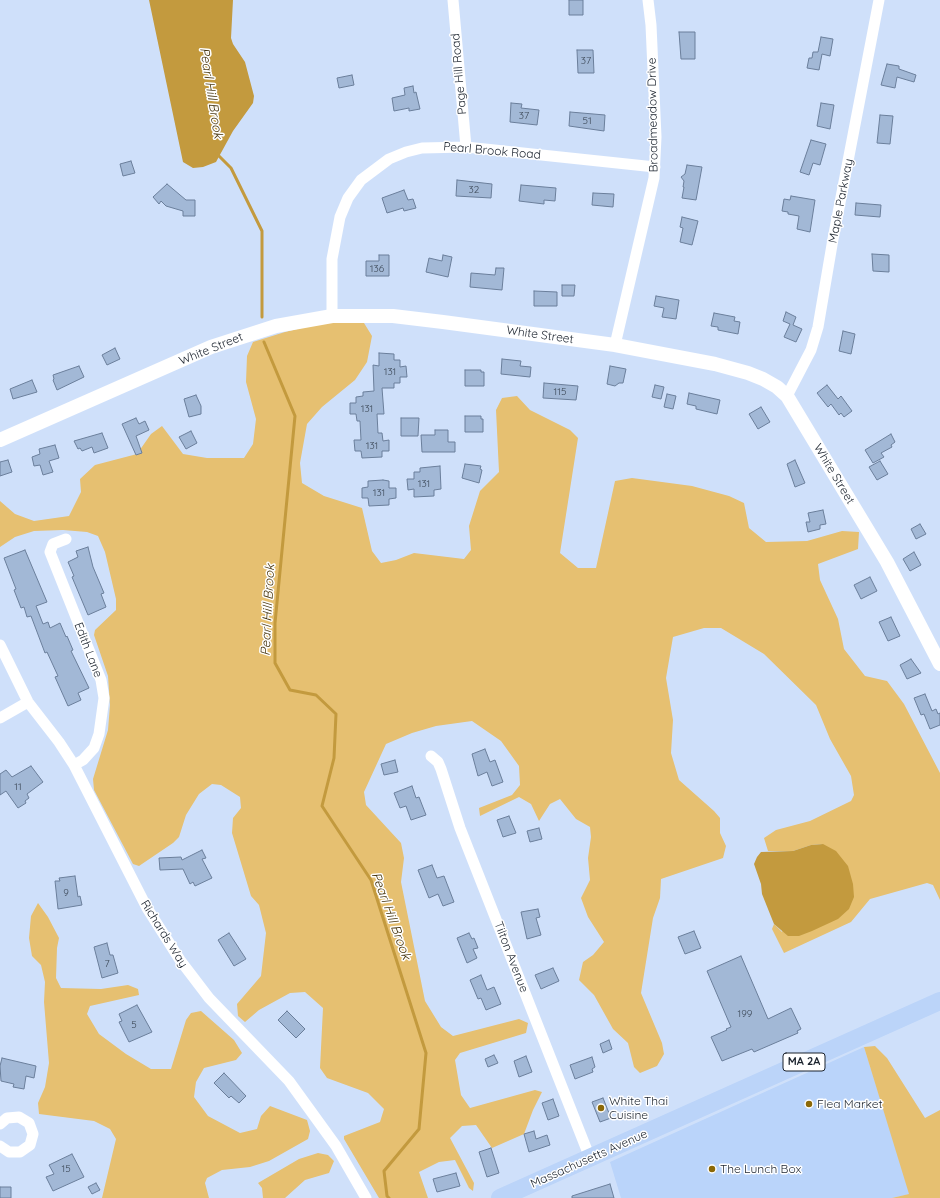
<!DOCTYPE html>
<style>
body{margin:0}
canvas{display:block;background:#cfe0fa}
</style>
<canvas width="940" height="1198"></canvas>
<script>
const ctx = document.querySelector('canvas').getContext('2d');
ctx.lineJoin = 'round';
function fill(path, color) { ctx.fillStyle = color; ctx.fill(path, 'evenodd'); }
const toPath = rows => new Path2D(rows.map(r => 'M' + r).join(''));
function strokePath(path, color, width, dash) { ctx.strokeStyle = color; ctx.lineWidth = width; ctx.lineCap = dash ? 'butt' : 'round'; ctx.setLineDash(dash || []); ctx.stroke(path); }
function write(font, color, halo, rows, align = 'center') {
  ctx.font = font + ' Quicksand,sans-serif'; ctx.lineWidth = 3; ctx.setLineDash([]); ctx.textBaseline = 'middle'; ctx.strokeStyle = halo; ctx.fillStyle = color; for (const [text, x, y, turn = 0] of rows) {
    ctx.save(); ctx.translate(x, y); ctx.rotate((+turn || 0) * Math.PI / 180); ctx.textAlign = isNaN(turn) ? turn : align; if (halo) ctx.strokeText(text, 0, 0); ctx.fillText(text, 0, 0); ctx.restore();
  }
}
const built = toPath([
 [864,1047,910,1194,892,1198,621,1198,610,1162]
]);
const green = toPath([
 [322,323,364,323,372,336,367,362,355,380,322,407,307,424,300,463,302,483,324,496,362,508,372,551,381,563,396,560,414,553,464,559,471,550,469,526,480,491,499,472,496,410,502,398,517,396,530,410,570,430,578,438,560,553,578,568,596,568,615,481,632,478,692,486,729,496,744,503,749,528,766,542,807,541,842,531,859,532,858,549,818,564,820,580,838,619,844,649,865,676,887,681,904,704,940,773,940,900,933,885,927,883,870,899,851,922,784,953,772,929,774,924,782,932,823,844,811,845,793,851,768,851,764,838,776,830,810,821,851,801,854,795,851,776,830,739,816,705,764,654,721,628,704,628,673,637,666,678,673,720,671,753,679,780,714,811,720,818,720,833,726,846,723,858,661,879,660,898,653,918,641,993,662,1043,664,1054,657,1066,640,1073,634,1067,628,1043,613,1029,594,995,579,980,583,962,593,955,604,942,588,917,581,898,590,880,588,858,591,837,590,827,576,819,560,799,550,804,539,821,531,804,519,797,480,816,479,808,512,795,520,785,519,766,501,741,472,721,436,726,412,733,386,744,364,792,366,805,401,843,404,858,401,882,425,1001,441,1027,453,1036,519,1019,528,1023,526,1033,460,1053,455,1060,461,1095,470,1108,535,1090,542,1092,533,1110,524,1134,492,1148,476,1125,462,1126,450,1138,474,1183,473,1191,469,1188,455,1160,439,1162,419,1172,428,1198,379,1198,344,1139,344,1136,380,1122,384,1109,368,1093,327,1078,320,1068,323,1008,305,992,290,993,259,1010,245,1022,238,1016,237,1004,261,976,266,933,259,905,251,896,232,833,233,818,241,808,240,797,221,785,212,784,199,794,186,815,179,837,173,843,139,866,133,864,94,790,93,779,108,730,110,705,108,676,94,635,95,630,116,610,116,599,105,552,98,536,87,532,63,530,34,531,15,537,0,547,0,501,15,514,34,521,69,516,81,492,80,479,95,465,137,454,151,434,162,426,183,454,207,458,244,458,253,444,256,419,246,382,247,356,253,342,285,332],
 [38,903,48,917,59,938,57,948,56,978,61,988,101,989,128,985,138,989,139,995,90,1006,87,1014,99,1034,126,1054,151,1069,171,1069,186,1020,191,1013,201,1011,234,1040,242,1053,236,1060,204,1068,196,1082,194,1097,208,1116,240,1133,257,1129,261,1116,270,1106,307,1120,310,1131,308,1139,269,1161,250,1167,222,1170,207,1178,205,1183,209,1198,102,1198,116,1139,110,1129,94,1121,39,1114,38,1103,45,1087,49,1063,44,1002,45,982,41,965,32,956,29,938,31,916],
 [875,1046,887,1058,925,1118,940,1110,940,1198,892,1198,909,1194,864,1047],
 [318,1153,328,1155,334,1161,329,1173,305,1180,285,1198,263,1198,262,1188,258,1183,299,1159]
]);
const water = toPath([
 [149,0,233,0,231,38,233,44,245,62,254,96,253,103,233,131,216,162,203,167,193,168,183,162],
 [823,844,836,851,848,866,853,884,854,897,849,909,838,919,812,931,799,936,788,936,774,924,762,894,761,884,754,864,757,857,761,852,793,851,811,845]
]);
const stream = toPath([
 [217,154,231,168,262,231,262,317],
 [264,342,295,416,275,623,275,663,290,690,316,695,336,714,334,758,322,806,371,880,426,1053,419,1129,384,1171,387,1196,389,1198]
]);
const building = toPath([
 [569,0,583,0,583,15,569,15,569,0],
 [679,32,695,32,695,59,681,59,679,32],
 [821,37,833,39,830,56,822,54,819,70,807,68,809,58,812,58,813,52,818,52,821,37],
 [577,50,593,50,594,73,578,73,577,50],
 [887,64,899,66,899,69,916,75,914,82,897,77,895,88,881,85,887,64],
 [352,75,354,85,339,88,337,78,352,75],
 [413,86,414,93,416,92,420,109,409,111,409,108,394,111,392,98,405,95,404,88,413,86],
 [511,103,522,104,521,108,539,110,537,125,510,122,511,103],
 [821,103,834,105,830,129,817,126,821,103],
 [570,112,605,115,604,131,569,126,570,112],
 [880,115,893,116,890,144,877,143,880,115],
 [811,140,826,144,820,165,813,163,809,175,800,172,811,140],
 [131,161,135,173,123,176,120,164,131,161],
 [687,165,702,167,696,200,682,198,684,187,683,187,684,181,681,177,685,174,687,165],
 [457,180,492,184,491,198,456,196,457,180],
 [167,184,186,200,195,200,195,216,183,216,183,211,166,206,161,201,159,204,153,197,167,184],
 [521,185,556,188,555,201,544,200,544,204,519,201,521,185],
 [404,190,408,200,413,199,416,208,404,211,403,208,387,213,382,198,404,190],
 [593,193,614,194,613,207,592,205,593,193],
 [791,196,815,200,810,232,797,229,799,216,788,214,788,212,782,211,784,199,790,200,791,196],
 [856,203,881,205,880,217,855,215,856,203],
 [682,217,698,221,692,245,680,242,683,228,680,227,682,217],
 [872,254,889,255,889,272,873,271,872,254],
 [379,255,389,255,389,276,366,276,366,261,379,261,379,255],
 [443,255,452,257,448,277,426,272,429,258,442,261,443,255],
 [496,268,504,268,502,290,470,287,471,273,495,275,496,268],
 [562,285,575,285,574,296,562,296,562,285],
 [534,291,557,292,557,306,534,306,534,291],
 [656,296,679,300,676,319,662,317,664,308,654,306,656,296],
 [786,312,796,317,793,325,802,329,796,342,784,337,790,324,783,321,786,312],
 [714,313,735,317,734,321,740,322,738,334,718,330,718,327,711,326,714,313],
 [843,331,855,334,851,354,839,351,843,331],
 [115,348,120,359,107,365,102,355,115,348],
 [379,353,394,354,394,360,400,360,400,367,406,366,407,377,400,377,400,383,394,383,394,388,382,388,384,414,377,414,378,433,382,433,383,441,389,440,389,451,382,451,382,457,362,458,361,451,355,451,354,440,361,440,360,421,357,421,356,414,350,414,350,403,356,403,356,397,363,396,363,392,374,391,373,365,379,366,379,353],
 [502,359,521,361,520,366,531,367,530,377,501,374,502,359],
 [79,366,84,377,57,390,53,380,54,379,53,375,79,366],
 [610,366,626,369,623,383,619,383,615,386,607,384,610,366],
 [465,370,481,370,481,372,484,372,484,386,465,386,465,370],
 [32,380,37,392,13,399,10,389,32,380],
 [544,383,578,386,576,400,543,398,544,383],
 [655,385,664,387,661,399,652,397,655,385],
 [827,385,838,399,841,396,852,411,844,417,841,413,839,415,831,404,828,407,817,393,827,385],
 [689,393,720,400,717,414,696,409,696,406,687,404,689,393],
 [667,394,676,396,673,409,664,407,667,394],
 [196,395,201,406,201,414,189,417,184,399,196,395],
 [761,407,770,422,758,429,749,414,761,407],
 [465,416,481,416,481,419,483,419,483,432,465,432,465,416],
 [136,418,139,424,145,421,149,430,136,436,142,453,136,455,122,424,136,418],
 [401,418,419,418,418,436,401,436,401,418],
 [435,430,448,430,448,442,455,442,455,452,422,452,421,435,435,435,435,430],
 [191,431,197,443,186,449,179,437,191,431],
 [102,433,108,448,94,453,92,447,82,451,80,448,78,449,74,441,102,433],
 [891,434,895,442,891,445,892,447,881,453,884,457,873,463,865,450,891,434],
 [55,445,59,458,49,461,53,472,43,475,40,465,34,466,32,457,40,454,39,449,55,445],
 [8,460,12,472,0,476,0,462,8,460],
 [795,460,805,483,795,487,787,464,795,460],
 [880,461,888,474,877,480,869,467,880,461],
 [465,464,481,466,480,469,482,470,479,483,462,478,465,464],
 [440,466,441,489,434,490,434,496,414,497,414,489,408,490,407,479,414,479,414,472,420,472,420,468,440,466],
 [383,480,389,481,389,488,396,488,396,498,389,499,389,505,369,506,368,498,362,498,362,488,368,487,368,481,383,480],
 [823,510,826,524,820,525,820,529,808,532,806,522,810,522,808,513,823,510],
 [920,524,926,534,916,539,911,529,920,524],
 [88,547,93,567,104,593,101,594,106,607,88,615,72,577,74,576,68,562,78,557,76,551,88,547],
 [25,550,47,602,36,606,43,624,48,622,50,628,60,623,66,637,67,636,73,650,71,651,89,688,78,693,81,700,68,706,55,677,58,676,47,652,45,653,31,616,27,617,24,607,21,608,14,590,16,589,4,558,25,550],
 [914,552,921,565,910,571,903,559,914,552],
 [870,577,877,591,861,599,854,585,870,577],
 [891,617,900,636,888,641,879,622,891,617],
 [911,659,921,673,907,679,900,665,911,659],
 [925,694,932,711,936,709,938,714,940,713,940,725,930,729,924,714,921,715,914,698,925,694],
 [485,749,490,762,495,760,503,782,492,786,487,772,478,776,472,754,485,749],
 [395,760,398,772,384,775,381,764,395,760],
 [31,766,43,782,27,794,29,798,25,801,26,803,18,808,6,791,0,795,0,774,6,770,12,777,31,766],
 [412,786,416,798,419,797,426,815,411,820,406,806,400,808,394,793,412,786],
 [509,816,516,833,503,837,497,820,509,816],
 [539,828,542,839,530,842,527,831,539,828],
 [202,850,206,858,202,859,212,878,195,886,193,882,190,884,183,869,160,870,159,858,181,857,182,860,202,850],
 [432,865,437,878,444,876,454,902,443,906,438,894,429,898,418,870,432,865],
 [75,876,78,897,80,896,82,905,58,909,55,881,60,881,59,878,75,876],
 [538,909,540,917,536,918,541,935,527,939,521,912,538,909],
 [694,931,701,948,685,954,678,937,694,931],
 [229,933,246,959,234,966,218,940,229,933],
 [469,933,472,939,474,938,478,948,473,949,477,958,467,963,457,938,469,933],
 [107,943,110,955,113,955,118,973,102,978,94,947,107,943],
 [741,956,768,1019,791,1008,801,1029,797,1031,798,1033,754,1052,752,1049,722,1061,711,1037,727,1030,726,1029,731,1027,707,971,741,956],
 [553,968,559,981,541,989,535,975,553,968],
 [481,975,487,990,494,987,501,1004,486,1010,481,998,478,999,470,980,481,975],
 [137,1005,152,1032,129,1042,119,1022,122,1021,119,1014,137,1005],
 [287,1011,305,1029,296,1038,278,1020,287,1011],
 [609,1040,612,1049,603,1053,600,1044,609,1040],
 [494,1055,498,1063,488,1067,485,1059,494,1055],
 [526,1056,532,1072,519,1077,514,1061,526,1056],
 [592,1057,595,1067,592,1069,593,1072,575,1079,570,1065,592,1057],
 [2,1058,36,1066,34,1078,26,1076,24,1089,13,1087,14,1084,1,1081,0,1066,2,1058],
 [224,1073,246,1096,239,1103,231,1096,229,1098,214,1083,224,1073],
 [603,1098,611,1118,600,1122,592,1102,603,1098],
 [553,1099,559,1116,548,1120,542,1103,553,1099],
 [534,1131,536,1139,547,1135,550,1145,529,1152,524,1134,534,1131],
 [491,1148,499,1173,487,1177,479,1152,491,1148],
 [72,1154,84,1177,53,1191,46,1177,54,1174,49,1165,72,1154],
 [456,1173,460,1186,437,1192,433,1179,456,1173],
 [96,1183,100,1190,92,1194,88,1187,96,1183],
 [610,1184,614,1198,572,1198,572,1196,610,1184],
 [0,1187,11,1187,11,1198,0,1198,0,1187]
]);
const minor = toPath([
 [453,0,466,147],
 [332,316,332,259,340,217,348,198,361,180,389,159,406,152,422,148,466,147,655,167],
 [615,345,654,178,656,137,651,25,648,0],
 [787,396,811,350,818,327,833,239,879,0],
 [66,539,53,544,50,552,101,680,104,698,99,734,94,748,83,760,74,765],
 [0,645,28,702,59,742,74,765,147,908,180,960,209,998,289,1081,336,1146,366,1198],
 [0,718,28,702],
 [431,756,438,762,441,769,460,828,590,1158],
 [0,1124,7,1118,19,1117,29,1123,33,1134,30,1145,20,1152,9,1152,0,1146]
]);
const tertiary = toPath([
 [0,440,211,347,276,326,332,316,393,316,443,322,615,345,715,364,748,373,763,379,777,387,787,396,887,562,940,664]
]);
const primary = toPath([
 [500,1198,940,1001]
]);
const markers = [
 [809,1104,4,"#8b6807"],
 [601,1108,4,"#8b6807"],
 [712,1169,4,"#8b6807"]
];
const numberNames = [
 ["37",586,61],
 ["37",524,116],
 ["51",587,121],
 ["32",474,190],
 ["136",377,269],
 ["131",390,372],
 ["115",560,392],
 ["131",367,409],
 ["131",372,446],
 ["131",424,484],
 ["131",379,493],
 ["11",18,787],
 ["9",66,893],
 ["7",107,964],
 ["199",745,1014],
 ["5",134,1025],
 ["15",66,1169]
];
const shields = [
 [804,1062,42]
];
const shieldNames = [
 ["MA 2A",804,1062]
];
const streetNames = [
 ["Page Hill Road",459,74,-95],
 ["Broadmeadow Drive",653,115,-91],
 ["Pearl Brook Road",492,151,5],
 ["Maple Parkway",841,201,-79],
 ["White Street",540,335,8],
 ["White Street",211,349,-22],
 ["White Street",834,474,59],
 ["Edith Lane",88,650,69],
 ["Richards Way",164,934,58],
 ["Tilton Avenue",511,957,69],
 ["Massachusetts Avenue",589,1159,-24]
];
const poiNames = [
 ["White Thai",609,1101],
 ["Cuisine",609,1115],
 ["Flea Market",817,1104],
 ["The Lunch Box",720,1169]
];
const waterNames = [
 ["Pearl Hill Brook",211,93,81],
 ["Pearl Hill Brook",268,610,-87],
 ["Pearl Hill Brook",391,916,70]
];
fill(built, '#bad4fa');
fill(green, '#e6c071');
fill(water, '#c39a3e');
strokePath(stream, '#c39a3e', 3);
fill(building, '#a2b8d6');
strokePath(building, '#6b7f9b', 1);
strokePath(minor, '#fff', 11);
strokePath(tertiary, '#fff', 14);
strokePath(primary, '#bbd4f9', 18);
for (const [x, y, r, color] of markers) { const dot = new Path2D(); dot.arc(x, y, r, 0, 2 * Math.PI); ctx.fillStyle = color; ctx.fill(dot); strokePath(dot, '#fff', 1.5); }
write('10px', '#3c4857', null, numberNames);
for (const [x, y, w] of shields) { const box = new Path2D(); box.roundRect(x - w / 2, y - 9, w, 18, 3); ctx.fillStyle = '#fff'; ctx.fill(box); strokePath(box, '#1a222d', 1); }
write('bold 11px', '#1a222d', null, shieldNames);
write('12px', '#1a222d', '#fff', streetNames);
write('12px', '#1a222d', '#fff', poiNames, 'left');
write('italic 13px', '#47360f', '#fff', waterNames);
</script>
